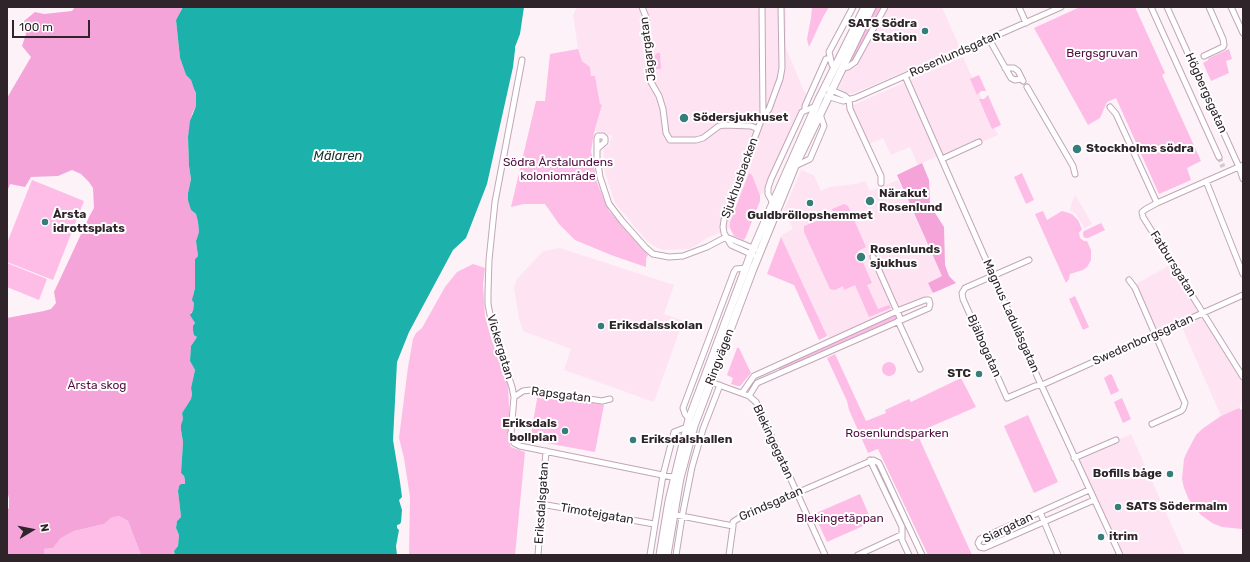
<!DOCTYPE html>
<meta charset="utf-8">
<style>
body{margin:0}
#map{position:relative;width:1250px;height:562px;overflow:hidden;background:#fdf2f8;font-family:Rubik,sans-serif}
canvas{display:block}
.frame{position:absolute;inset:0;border:8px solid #2e242a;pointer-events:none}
.north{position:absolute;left:12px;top:510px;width:40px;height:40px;-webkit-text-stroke:3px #fff;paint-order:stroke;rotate:80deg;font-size:11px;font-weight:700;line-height:16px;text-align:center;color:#2e242a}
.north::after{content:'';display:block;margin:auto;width:14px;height:18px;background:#2e242a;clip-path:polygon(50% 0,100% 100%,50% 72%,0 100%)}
.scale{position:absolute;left:12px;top:20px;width:78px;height:18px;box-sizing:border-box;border:2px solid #2e242a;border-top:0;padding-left:5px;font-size:12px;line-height:14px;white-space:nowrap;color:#2e242a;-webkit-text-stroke:3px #fff;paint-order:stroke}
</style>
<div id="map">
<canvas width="1250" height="562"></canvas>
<div class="frame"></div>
<div class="north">N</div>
<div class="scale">100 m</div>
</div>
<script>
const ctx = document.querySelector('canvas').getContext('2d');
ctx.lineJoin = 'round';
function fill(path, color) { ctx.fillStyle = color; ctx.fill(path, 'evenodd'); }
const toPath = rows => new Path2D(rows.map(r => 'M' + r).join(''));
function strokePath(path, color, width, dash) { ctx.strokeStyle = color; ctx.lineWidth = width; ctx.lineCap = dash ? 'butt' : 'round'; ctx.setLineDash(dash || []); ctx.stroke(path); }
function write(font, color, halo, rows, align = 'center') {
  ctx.font = font + ' Rubik,sans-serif'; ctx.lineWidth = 4; ctx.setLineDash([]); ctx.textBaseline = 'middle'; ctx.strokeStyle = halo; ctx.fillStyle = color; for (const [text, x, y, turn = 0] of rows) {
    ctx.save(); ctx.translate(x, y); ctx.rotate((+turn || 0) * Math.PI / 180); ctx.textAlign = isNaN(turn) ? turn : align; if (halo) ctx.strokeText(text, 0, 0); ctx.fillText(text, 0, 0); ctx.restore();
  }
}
const built = toPath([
 [577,7,786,7,786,48,804,91,810,100,770,188,760,195,752,175,749,174,730,222,730,228,707,238,695,246,689,249,663,250,654,246,646,240,615,203,603,166,604,148,609,145,612,136,595,131,602,105,600,104,595,76,591,76,590,67,582,61,578,49,573,15],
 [882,7,942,7,960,48,852,94,844,93,840,91,839,88,840,85,849,64,852,62],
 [963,57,998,135,941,160,939,155,918,165,910,147,891,155,883,138,867,145,851,106],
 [801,170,814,175,821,191,829,187,855,184,865,181,870,191,898,180,942,276,928,283,933,293,831,338,827,336,781,237,783,234,793,229,784,210],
 [1076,196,1092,224,1084,228,1077,215,1070,210,1073,198],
 [560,248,674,285,664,314,683,321,654,402,564,370,571,349,523,331,519,319,514,288,517,279,543,251],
 [1172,264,1243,378,1243,399,1239,408,1221,416,1181,325,1156,336,1134,285],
 [1131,434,1185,555,1119,555,1074,458]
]);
const green = toPath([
 [812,7,829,7,823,17,809,47,807,39,811,18],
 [875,7,882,7,852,62,849,64,848,63],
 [1080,7,1135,7,1165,73,1162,75,1201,161,1187,168,1191,180,1159,194,1116,98,1107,102,1100,118,1088,125,1034,28],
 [578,49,582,61,590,67,591,76,595,76,600,104,602,105,594,133,591,151,597,182,609,211,648,255,646,258,646,267,611,255,575,240,559,224,545,204,524,204,511,207,536,101,545,101,550,54],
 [1229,49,1232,59,1226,61,1229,73,1211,81,1203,63,1208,60,1209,58],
 [657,53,660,53,661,69,654,69,653,58],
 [979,75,986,91,981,91,977,95,970,79],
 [988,95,1001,125,992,129,979,99,984,99],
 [749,173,752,175,760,195,760,201,745,239,743,240,734,236,730,228,730,222],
 [1022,173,1034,200,1026,204,1014,177],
 [32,180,84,201,53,280,7,262,7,243],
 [844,204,848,206,866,247,858,251,872,283,867,285,878,309,889,305,891,308,869,317,855,285,844,290,843,286,835,290,830,289,804,232,804,226,834,214,832,209],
 [1043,211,1047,220,1062,211,1072,214,1078,220,1082,229,1079,233,1080,238,1084,241,1087,241,1091,250,1091,260,1087,267,1083,270,1070,274,1069,279,1066,283,1035,214],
 [1101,223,1105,230,1088,238,1085,238,1083,236,1083,233,1084,231],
 [781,237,827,336,819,340,794,285,767,274],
 [7,263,47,279,39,300,7,287],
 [473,264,485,268,483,285,485,316,491,338,508,384,509,407,509,441,511,447,525,452,515,555,409,555,410,497,404,458,399,438,408,367,413,339,416,333,422,328,445,287,457,272],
 [1075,296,1089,327,1083,330,1069,299],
 [896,315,897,319,780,371,778,367],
 [737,348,739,348,751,373,740,386,738,386,731,384,733,378,727,375],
 [835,354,866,421,886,413,885,410,909,399,911,402,961,378,976,407,923,430,920,440,972,555,928,555,878,449,868,453,849,410,847,401,827,358],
 '882 369a7 7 0 1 1 14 0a7 7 0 1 1-14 0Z',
 [1110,374,1112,375,1119,391,1111,395,1104,378],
 [538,393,604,405,595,452,530,440],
 [1122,398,1131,419,1123,423,1114,402],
 [1239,408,1243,411,1242,529,1222,527,1212,523,1201,515,1189,500,1184,488,1182,479,1184,459,1187,452,1196,435,1202,429,1221,416],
 [1028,415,1058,482,1034,493,1004,426],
 [860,494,872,522,827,542,814,514],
 [119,516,128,521,141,555,44,555,44,549,53,548,61,538,74,531,104,524,111,518]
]);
const forest = toPath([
 [75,7,183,7,176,20,180,58,186,75,191,80,194,89,196,93,196,106,192,114,188,137,189,166,191,179,188,193,191,210,196,214,198,222,199,232,196,241,198,256,195,259,195,288,193,295,194,303,193,312,191,312,195,324,197,337,191,346,190,361,195,370,191,388,192,394,191,399,182,413,183,419,181,430,183,442,181,473,184,476,185,480,185,484,179,486,178,491,181,517,177,521,176,528,179,535,178,546,174,551,175,555,141,555,128,521,119,516,111,518,104,524,74,531,61,538,53,548,44,549,44,555,7,555,7,510,9,508,9,498,7,491,7,318,44,311,51,309,56,303,54,292,89,217,94,208,93,188,89,182,81,174,72,170,58,176,31,177,25,187,10,184,7,192,7,98,31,57,22,46,26,34,24,21,35,12,44,14,72,11],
 [922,163,929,180,930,205,944,227,945,265,949,276,956,283,933,293,928,283,942,276,897,175]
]);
const water = toPath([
 [183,7,524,7,520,34,515,47,515,50,513,67,487,184,466,238,453,250,409,332,397,362,393,440,400,482,402,497,399,500,402,510,401,522,400,524,397,525,397,528,399,530,396,546,397,555,175,555,174,551,178,546,179,535,176,528,177,521,181,517,178,491,179,486,181,484,185,484,185,480,184,476,181,473,183,442,181,430,181,425,183,419,182,413,191,399,192,394,191,388,195,370,190,361,191,346,197,337,194,335,193,330,193,326,195,323,190,315,193,311,194,303,192,300,195,288,195,259,198,256,196,241,199,232,198,222,196,214,191,210,188,200,188,193,191,179,189,166,188,137,190,121,196,106,196,93,194,89,191,80,186,75,180,58,176,20]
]);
const minorTunnel = toPath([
 [1219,157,1223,167]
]);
const minor = toPath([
 [642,7,646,17,651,82,659,96,663,109,666,133,670,140,696,140,703,138,719,126,724,125,751,126,758,129],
 [762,7,763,117],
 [1019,7,1026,23],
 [1151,7,1219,157],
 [1167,7,1239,167,1243,179],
 [1231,7,1243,33],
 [989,39,1011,78,1015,80,1022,79],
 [1204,56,1223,47,1224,45,1223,39,1209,7],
 [522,60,495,202,489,260,488,293,488,304,492,325,512,387,514,397,511,433,512,438,514,443,520,446,677,478],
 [835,67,832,65,829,52,853,7],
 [842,68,848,67,855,62,885,7],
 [1005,68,1014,68,1018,71,1023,81],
 [905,76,1038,378,1120,555],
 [1027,87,1073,166,1075,174],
 [829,89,845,96,849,100],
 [827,96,843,101,855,98,1061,7],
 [849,100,850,109,881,176,881,183],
 [1110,107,1116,114,1157,203],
 [805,110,805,106,826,59,830,58],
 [598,148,605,142,605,138,603,136,598,136,597,138,597,158,600,177,609,204,622,221,646,248,653,254,669,257,683,256,707,247,726,237],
 [942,159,979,142],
 [1243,165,1157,203,1146,209,1142,212,1143,217,1243,377],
 [795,166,810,159,824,126,820,114],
 [1206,181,1243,274],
 [773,203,768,194,768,188,771,179,802,112,816,106],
 [726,237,755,249],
 [753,255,731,245,724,233,723,227,724,220,758,129,762,118,769,109,780,79,782,68,781,7],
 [873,257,901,320],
 [1029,260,965,288,962,293,963,299,1007,398,1035,386,1042,385,1243,295],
 [1129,280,1135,288,1185,403,1183,409,1181,411,1152,424],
 [898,321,920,369],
 [708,381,749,396,756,402,825,555],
 [742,393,754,376,897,311,925,300,929,300,930,304,929,308,757,383,749,396],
 [514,397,523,391,531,390,602,401,610,399],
 [689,419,685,414,683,408,734,272,736,269,746,268],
 [1074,458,1116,440],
 [870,460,902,527,902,540,909,555],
 [1089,490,980,539,978,543,980,547,984,548,1094,500],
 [541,504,654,524],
 [1040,512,1058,555],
 [671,514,733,526,733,522,739,518,873,460,879,463,922,555],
 [538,555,546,451],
 [650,555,663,475,674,432,687,427],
 [676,555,682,517,692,467,703,429,720,385],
 [729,555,733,526],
 [858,555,901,535]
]);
const secondary = toPath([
 [660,555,669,501,689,419,751,254,773,203,819,99,865,7],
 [667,555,680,478,694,426,753,269,795,166,872,7]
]);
const markers = [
 [925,31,4,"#367e7a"],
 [684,118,5,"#367e7a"],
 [1077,149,5,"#367e7a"],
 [870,201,5,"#367e7a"],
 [810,203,4,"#367e7a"],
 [45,222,4,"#367e7a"],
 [861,257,5,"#367e7a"],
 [601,326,4,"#367e7a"],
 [979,374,4,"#367e7a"],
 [565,431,4,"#367e7a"],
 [633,440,4,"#367e7a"],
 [1170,474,4,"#367e7a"],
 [1118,507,4,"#367e7a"],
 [1101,537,4,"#367e7a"]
];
const poiNames = [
 ["SATS Södra",917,24,"right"],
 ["Station",917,38,"right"],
 ["Södersjukhuset",693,118],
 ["Stockholms södra",1086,149],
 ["Närakut",879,194],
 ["Rosenlund",879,208],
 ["Årsta",53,215],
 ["idrottsplats",53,229],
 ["Guldbröllopshemmet",810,216,"center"],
 ["Rosenlunds",870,250],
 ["sjukhus",870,264],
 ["Eriksdalsskolan",609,326],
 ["STC",971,374,"right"],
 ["Eriksdals",557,424,"right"],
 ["bollplan",557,438,"right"],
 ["Eriksdalshallen",641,440],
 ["Bofills båge",1162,474,"right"],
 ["SATS Södermalm",1126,507],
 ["itrim",1109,537]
];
const streetNames = [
 ["Jägargatan",648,49,-97],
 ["Rosenlundsgatan",955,54,-24],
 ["Högbergsgatan",1206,93,66],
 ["Sjukhusbacken",740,178,-70],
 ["Fatbursgatan",1173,264,58],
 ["Magnus Ladulåsgatan",1011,316,66],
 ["Swedenborgsgatan",1143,340,-24],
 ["Bjälbogatan",984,346,66],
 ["Vickergatan",500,347,73],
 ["Ringvägen",720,357,-69],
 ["Rapsgatan",561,395,7],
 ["Blekingegatan",773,442,65],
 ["Eriksdalsgatan",542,503,-86],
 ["Grindsgatan",771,504,-24],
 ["Timotejgatan",597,514,10],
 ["Siargatan",1008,528,-26]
];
const parkNames = [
 ["Bergsgruvan",1102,54],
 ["Södra Årstalundens",558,163],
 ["koloniområde",558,177],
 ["Årsta skog",97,386],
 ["Rosenlundsparken",897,434],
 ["Blekingetäppan",840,519]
];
const waterNames = [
 ["Mälaren",338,156]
];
fill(built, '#fee3f3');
fill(green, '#fdbde6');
fill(forest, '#f4a4d8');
fill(water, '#1cb1aa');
strokePath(minorTunnel, '#d4c9cf', 5, [5, 2.5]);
strokePath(minor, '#c0a7b6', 7);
strokePath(secondary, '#c0a7b6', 9);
strokePath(minor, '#fff', 5);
strokePath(secondary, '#fff', 7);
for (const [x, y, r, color] of markers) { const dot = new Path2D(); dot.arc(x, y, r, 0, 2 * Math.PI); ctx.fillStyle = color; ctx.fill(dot); strokePath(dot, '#fff', 1.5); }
write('bold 12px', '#2e242a', '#fff', poiNames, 'left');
write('12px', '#2e242a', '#fff', streetNames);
write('12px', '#530e41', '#fff', parkNames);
write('italic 13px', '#1a302f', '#fff', waterNames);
</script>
